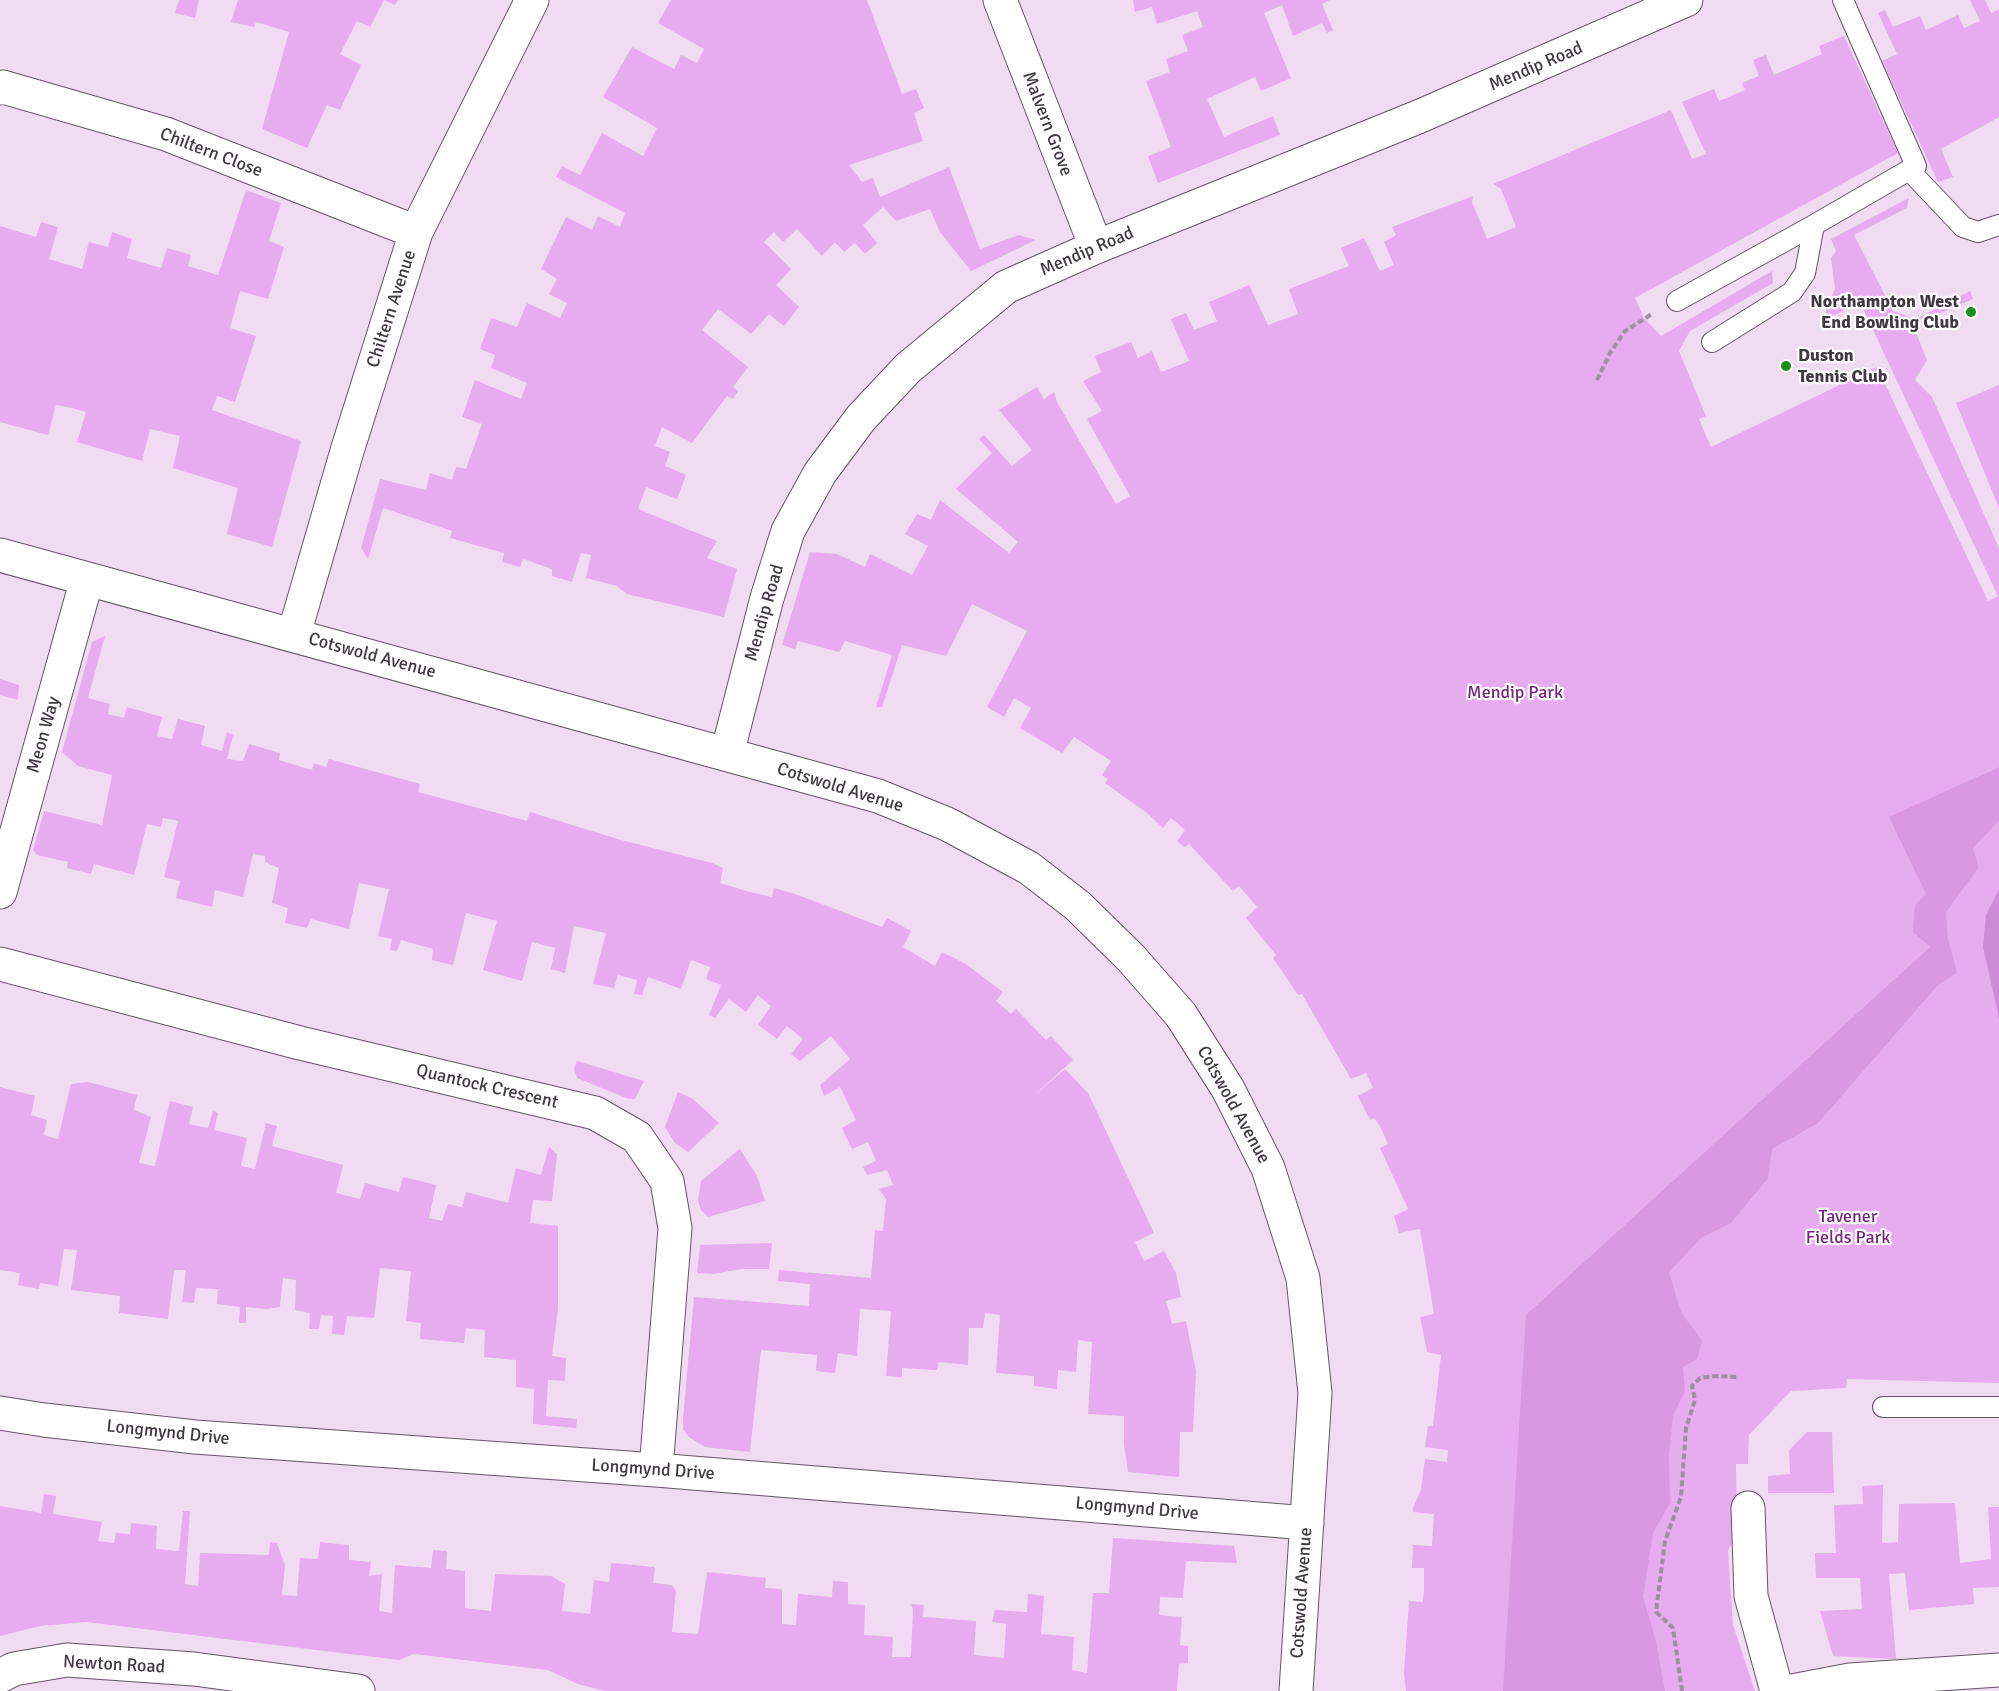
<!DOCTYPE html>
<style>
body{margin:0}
canvas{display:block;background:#f0dbf2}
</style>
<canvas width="1999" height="1691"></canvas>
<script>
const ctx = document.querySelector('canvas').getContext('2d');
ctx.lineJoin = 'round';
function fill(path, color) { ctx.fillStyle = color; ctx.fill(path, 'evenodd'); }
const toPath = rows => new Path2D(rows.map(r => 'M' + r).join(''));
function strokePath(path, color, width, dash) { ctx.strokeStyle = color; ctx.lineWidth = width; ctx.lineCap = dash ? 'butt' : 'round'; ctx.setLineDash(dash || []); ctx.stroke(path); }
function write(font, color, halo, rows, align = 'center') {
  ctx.font = font + ' Signika,sans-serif'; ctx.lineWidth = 4.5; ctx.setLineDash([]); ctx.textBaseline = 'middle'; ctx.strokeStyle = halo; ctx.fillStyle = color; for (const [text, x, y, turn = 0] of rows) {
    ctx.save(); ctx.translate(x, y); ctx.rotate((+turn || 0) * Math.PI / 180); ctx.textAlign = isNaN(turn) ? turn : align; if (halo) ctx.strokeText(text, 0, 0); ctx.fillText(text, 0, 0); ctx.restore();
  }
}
const green = toPath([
 [179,0,199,0,195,18,175,13],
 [238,0,398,0,395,5,384,0,370,27,357,21,340,54,361,65,340,110,327,105,307,148,262,129,289,32,256,22,254,27,231,22],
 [671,0,867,0,902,94,916,89,924,108,914,113,923,141,849,165,862,182,873,178,880,197,949,167,980,249,1019,235,1036,240,971,271,940,232,930,209,896,221,883,207,863,225,877,243,865,254,855,243,844,252,835,242,822,256,797,229,783,242,774,232,764,242,791,269,776,285,799,307,784,326,769,314,751,334,718,309,702,330,748,367,733,387,738,391,733,399,727,396,692,443,662,427,655,446,670,452,665,466,686,475,677,499,646,487,638,509,717,541,707,558,737,569,724,617,627,594,617,586,586,578,591,555,581,553,572,582,552,576,552,569,523,559,520,567,502,562,504,553,450,538,452,531,383,508,368,559,361,548,380,479,426,490,430,473,452,480,456,467,466,469,482,424,462,417,475,380,521,399,527,383,491,368,495,355,480,349,491,318,517,327,527,303,560,318,567,303,549,294,557,279,541,269,566,217,592,230,598,216,620,227,625,213,556,177,562,166,580,175,602,133,643,156,657,128,603,97,632,47,674,69,681,55,697,63,704,49,658,23],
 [1133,0,1330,0,1322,4,1333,30,1327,33,1322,23,1293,36,1282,5,1264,13,1291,78,1261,91,1255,77,1207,99,1224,137,1273,116,1280,135,1158,183,1148,156,1171,147,1146,81,1170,72,1166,59,1188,51,1182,35,1203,27,1197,11,1157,24,1152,7,1135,12],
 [1970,0,1985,0,1991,13,1999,9,1999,117,1941,149,1953,177,1938,182,1882,61,1897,54,1878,13,1885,10,1893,27,1920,16,1926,30,1958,15,1964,28,1980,21],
 [1844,36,1898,153,1635,298,1644,318,1661,336,1772,271,1773,283,1690,331,1679,351,1706,416,1699,419,1711,447,1877,367,1988,601,1998,596,1857,296,1843,311,1826,319,1826,309,1835,289,1831,258,1836,251,1831,239,1909,198,1907,208,1854,235,1893,311,1916,319,1970,291,1973,299,1913,325,1927,360,1915,380,1932,397,1999,548,1999,767,1979,776,1927,894,1999,821,1999,1383,1847,1379,1846,1388,1791,1391,1749,1435,1748,1464,1736,1464,1737,1536,1728,1550,1733,1625,1755,1691,1406,1691,1404,1673,1409,1601,1423,1602,1424,1590,1424,1568,1412,1568,1413,1545,1432,1546,1434,1514,1413,1512,1413,1508,1421,1490,1425,1459,1447,1462,1448,1450,1425,1447,1428,1426,1433,1426,1441,1355,1427,1352,1420,1317,1434,1314,1420,1229,1399,1233,1394,1216,1408,1209,1380,1148,1388,1144,1380,1126,1374,1118,1370,1120,1358,1096,1373,1088,1366,1073,1351,1079,1302,994,1298,995,1273,958,1276,955,1246,918,1257,907,1239,886,1233,891,1189,844,1184,847,1177,841,1185,830,1171,818,1163,828,1147,813,1105,783,1108,779,1102,775,1111,761,1074,737,1062,753,1020,728,1031,708,1014,698,1004,717,987,707,1027,631,972,604,946,656,902,645,882,707,876,707,892,655,845,641,839,652,798,641,795,649,782,645,810,552,837,554,865,567,870,554,912,575,928,546,905,534,917,514,931,520,940,500,1009,553,1018,542,956,489,992,453,979,439,984,435,1012,466,1032,450,999,410,1037,387,1044,399,1054,392,1057,402,1116,504,1130,496,1087,419,1102,411,1083,381,1101,372,1095,356,1131,342,1138,358,1152,351,1161,372,1189,361,1171,319,1186,313,1194,330,1217,321,1209,302,1249,285,1268,325,1298,314,1289,289,1349,266,1341,248,1364,238,1380,271,1394,265,1384,242,1396,235,1392,227,1473,196,1472,202,1487,239,1516,227,1501,189,1493,184,1671,110,1692,159,1706,154,1682,102,1714,89,1719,101,1745,90,1742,83,1759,76,1753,60,1766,55,1774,75,1822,54,1819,46],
 [246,190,281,203,269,241,284,247,268,299,240,291,230,328,256,336,235,402,217,396,212,410,301,441,272,547,227,534,238,488,173,468,180,436,150,429,142,461,77,442,86,412,72,408,56,405,48,435,0,422,0,226,36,237,41,222,58,227,49,259,82,269,89,242,108,247,112,232,132,239,127,258,161,268,167,248,191,255,188,266,218,275],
 [1999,385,1999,508,1956,403],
 [105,636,88,698,110,704,108,714,124,718,127,707,162,717,157,736,172,739,178,719,205,726,201,745,222,751,227,732,233,735,227,759,243,761,249,744,280,753,279,760,312,770,314,763,326,767,329,759,420,784,418,792,527,821,530,812,621,840,712,863,723,868,720,883,750,892,772,897,774,888,798,895,882,927,887,918,911,931,903,947,935,966,942,952,966,964,1003,992,996,1001,1011,1014,1016,1009,1046,1040,1051,1036,1073,1060,1032,1097,1065,1069,1088,1093,1154,1233,1135,1242,1144,1261,1164,1251,1176,1273,1181,1297,1166,1301,1172,1324,1186,1321,1196,1371,1193,1432,1180,1432,1179,1477,1128,1472,1124,1444,1124,1416,1088,1414,1092,1342,1078,1340,1076,1372,1058,1370,1057,1389,1034,1386,1034,1376,996,1373,1000,1315,985,1313,983,1328,969,1328,968,1365,939,1362,937,1370,902,1368,902,1377,886,1376,891,1311,860,1309,857,1356,838,1353,835,1373,816,1371,817,1355,761,1350,750,1452,705,1447,689,1437,683,1429,683,1419,694,1297,809,1306,810,1284,778,1281,779,1270,871,1278,875,1230,883,1231,886,1199,879,1189,893,1185,887,1170,867,1175,863,1167,876,1161,868,1142,852,1149,842,1128,856,1120,840,1087,824,1096,820,1085,850,1059,831,1036,800,1061,791,1054,803,1039,787,1026,777,1039,758,1025,771,1006,758,995,746,1012,729,999,715,1018,709,1015,721,985,706,979,710,967,691,960,681,989,648,977,642,995,634,994,637,980,618,975,614,988,593,984,606,933,574,926,565,973,551,969,555,948,532,942,522,981,483,970,497,921,466,913,453,965,432,960,433,949,401,940,397,951,390,950,392,939,378,936,389,889,359,883,349,929,311,919,307,928,285,923,288,908,272,903,279,868,265,862,265,856,253,854,243,897,215,890,212,907,176,898,180,881,164,877,178,821,163,818,161,827,147,824,134,875,94,864,91,874,67,868,68,862,37,855,33,850,44,811,102,825,112,775,78,766,62,752,92,642],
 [0,679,19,685,18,700,0,695],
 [577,1061,644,1081,635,1099,629,1099,577,1078,574,1069],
 [88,1082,137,1095,134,1110,151,1117,139,1163,155,1166,170,1101,193,1107,189,1124,208,1128,213,1111,218,1113,214,1130,247,1138,241,1166,255,1169,266,1123,277,1126,272,1146,343,1165,336,1193,360,1199,365,1183,399,1192,403,1177,436,1185,429,1218,442,1221,448,1204,462,1207,466,1192,508,1203,516,1168,541,1175,549,1147,557,1154,552,1201,533,1200,530,1223,558,1226,558,1309,552,1356,566,1358,565,1381,548,1380,546,1416,577,1419,576,1428,533,1424,534,1389,516,1387,516,1360,484,1357,485,1330,466,1328,464,1343,420,1339,421,1323,406,1321,411,1271,380,1268,374,1318,347,1316,344,1335,332,1334,333,1316,321,1315,319,1329,309,1329,310,1313,295,1310,296,1280,283,1278,280,1307,267,1309,246,1307,246,1323,239,1323,240,1307,217,1304,218,1289,196,1288,194,1303,182,1302,186,1270,174,1270,168,1319,119,1313,120,1296,71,1290,77,1250,64,1249,58,1286,40,1283,39,1289,18,1285,20,1273,0,1270,0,1087,35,1096,31,1115,47,1120,44,1135,58,1139,71,1084],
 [678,1092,693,1099,719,1123,688,1152,675,1143,665,1127],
 [740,1149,757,1176,765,1201,708,1217,701,1210,698,1201,701,1181],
 [772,1243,769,1269,742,1269,713,1274,697,1273,700,1245],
 [1807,1432,1832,1432,1834,1493,1768,1493,1768,1476,1790,1474,1789,1450],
 [1883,1485,1882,1543,1898,1542,1899,1504,1955,1503,1960,1563,1991,1559,1988,1507,1999,1507,1999,1587,1973,1588,1974,1604,1909,1610,1905,1573,1889,1574,1896,1659,1833,1656,1820,1611,1862,1609,1860,1578,1816,1578,1815,1553,1836,1553,1834,1505,1863,1504,1862,1486],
 [44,1494,56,1496,53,1514,102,1522,98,1541,114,1543,116,1533,130,1534,131,1523,157,1526,156,1549,179,1551,183,1511,190,1511,185,1584,198,1586,200,1553,269,1555,270,1542,277,1543,285,1566,282,1595,297,1596,300,1558,318,1559,320,1542,349,1545,349,1560,371,1562,369,1576,382,1574,379,1611,392,1613,395,1565,431,1568,433,1550,447,1551,446,1569,465,1571,465,1608,491,1611,495,1574,551,1576,565,1584,562,1611,590,1614,594,1580,609,1582,611,1563,655,1567,653,1583,672,1585,676,1591,672,1632,698,1634,707,1572,766,1578,765,1588,782,1589,782,1624,796,1625,798,1594,832,1597,833,1581,848,1582,848,1604,865,1605,864,1635,893,1637,892,1657,911,1657,913,1609,911,1604,924,1605,923,1617,976,1621,974,1655,1004,1658,1006,1624,992,1622,995,1610,1027,1612,1028,1594,1044,1596,1041,1634,1074,1637,1072,1670,1087,1673,1093,1593,1109,1593,1113,1538,1234,1546,1237,1563,1186,1561,1183,1598,1160,1597,1159,1615,1182,1617,1180,1645,1188,1646,1188,1663,1179,1664,1177,1691,605,1691,578,1684,548,1670,522,1667,414,1654,399,1660,86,1622,40,1626,0,1636,0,1506,41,1513]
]);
const forest = toPath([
 [1999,767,1999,821,1973,848,1979,867,1946,912,1948,939,1957,973,1938,985,1818,1123,1772,1149,1768,1178,1731,1223,1701,1238,1669,1272,1681,1312,1702,1341,1697,1359,1683,1367,1685,1391,1673,1416,1669,1455,1670,1503,1653,1533,1643,1597,1656,1641,1665,1691,1503,1691,1526,1315,1930,947,1913,932,1915,905,1926,894,1889,817]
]);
const water = toPath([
 [1999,889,1999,1018,1983,947,1986,915]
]);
const path = toPath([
 [1597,380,1610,353,1625,331,1652,314],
 [1682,1691,1673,1628,1656,1612,1665,1541,1681,1497,1686,1428,1695,1400,1692,1386,1700,1378,1715,1376,1739,1377]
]);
const lane = toPath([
 [1909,170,1963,227,1978,232,1999,225],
 [1677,301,1814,225],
 [1712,342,1792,292,1805,273,1814,225,1916,166,1843,0],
 [1883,1407,1999,1407]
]);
const street = toPath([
 [1000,0,1096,247],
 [0,88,3,87,166,134,416,232],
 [0,555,878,796,947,824,1029,868,1078,906,1131,958,1181,1015,1228,1089,1268,1168,1303,1278,1315,1393,1296,1691],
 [294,634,347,451,416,232,532,0],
 [727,754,767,598,788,531,820,473,861,418,908,368,1006,287,1096,247,1418,117,1686,0],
 [0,892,87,579],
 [0,964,300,1043,595,1113,637,1137,667,1181,675,1228,656,1470],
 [0,1413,44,1420,195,1437,656,1470,1307,1523],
 [1748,1508,1751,1596,1777,1691],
 [0,1676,14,1669,67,1660,194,1669,358,1691],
 [1792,1691,1850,1680,1999,1670]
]);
const markers = [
 [1971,312,6,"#198f19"],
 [1786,366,6,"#198f19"]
];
const streetNames = [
 ["Mendip Road",1536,67,-23],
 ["Malvern Grove",1047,124,69],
 ["Chiltern Close",211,153,21],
 ["Mendip Road",1087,252,-23],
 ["Chiltern Avenue",392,309,-72],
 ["Mendip Road",765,613,-74],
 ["Cotswold Avenue",372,656,15],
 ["Meon Way",44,735,-74],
 ["Cotswold Avenue",840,788,17],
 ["Quantock Crescent",487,1087,13],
 ["Cotswold Avenue",1233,1105,61],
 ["Longmynd Drive",168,1433,6],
 ["Longmynd Drive",653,1470,4],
 ["Longmynd Drive",1137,1509,5],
 ["Cotswold Avenue",1302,1593,-86],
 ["Newton Road",114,1665,3]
];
const poiNames = [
 ["Northampton West",1959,302],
 ["End Bowling Club",1959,323],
 ["Duston",1798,356,"left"],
 ["Tennis Club",1798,377,"left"]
];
const parkNames = [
 ["Mendip Park",1515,693],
 ["Tavener",1848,1217],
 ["Fields Park",1848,1238]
];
fill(green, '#e7abef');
fill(forest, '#d998e1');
fill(water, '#cd8dd6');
strokePath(lane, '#655367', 22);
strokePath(street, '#655367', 35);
strokePath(path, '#9e8fa0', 4, [6, 3]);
strokePath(lane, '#fff', 20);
strokePath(street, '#fff', 33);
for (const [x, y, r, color] of markers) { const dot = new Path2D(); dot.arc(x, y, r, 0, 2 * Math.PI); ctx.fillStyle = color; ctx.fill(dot); strokePath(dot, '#fff', 2); }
write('18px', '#413942', '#fff', streetNames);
write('bold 18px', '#413942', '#fff', poiNames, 'right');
write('18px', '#73267d', '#fff', parkNames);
</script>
